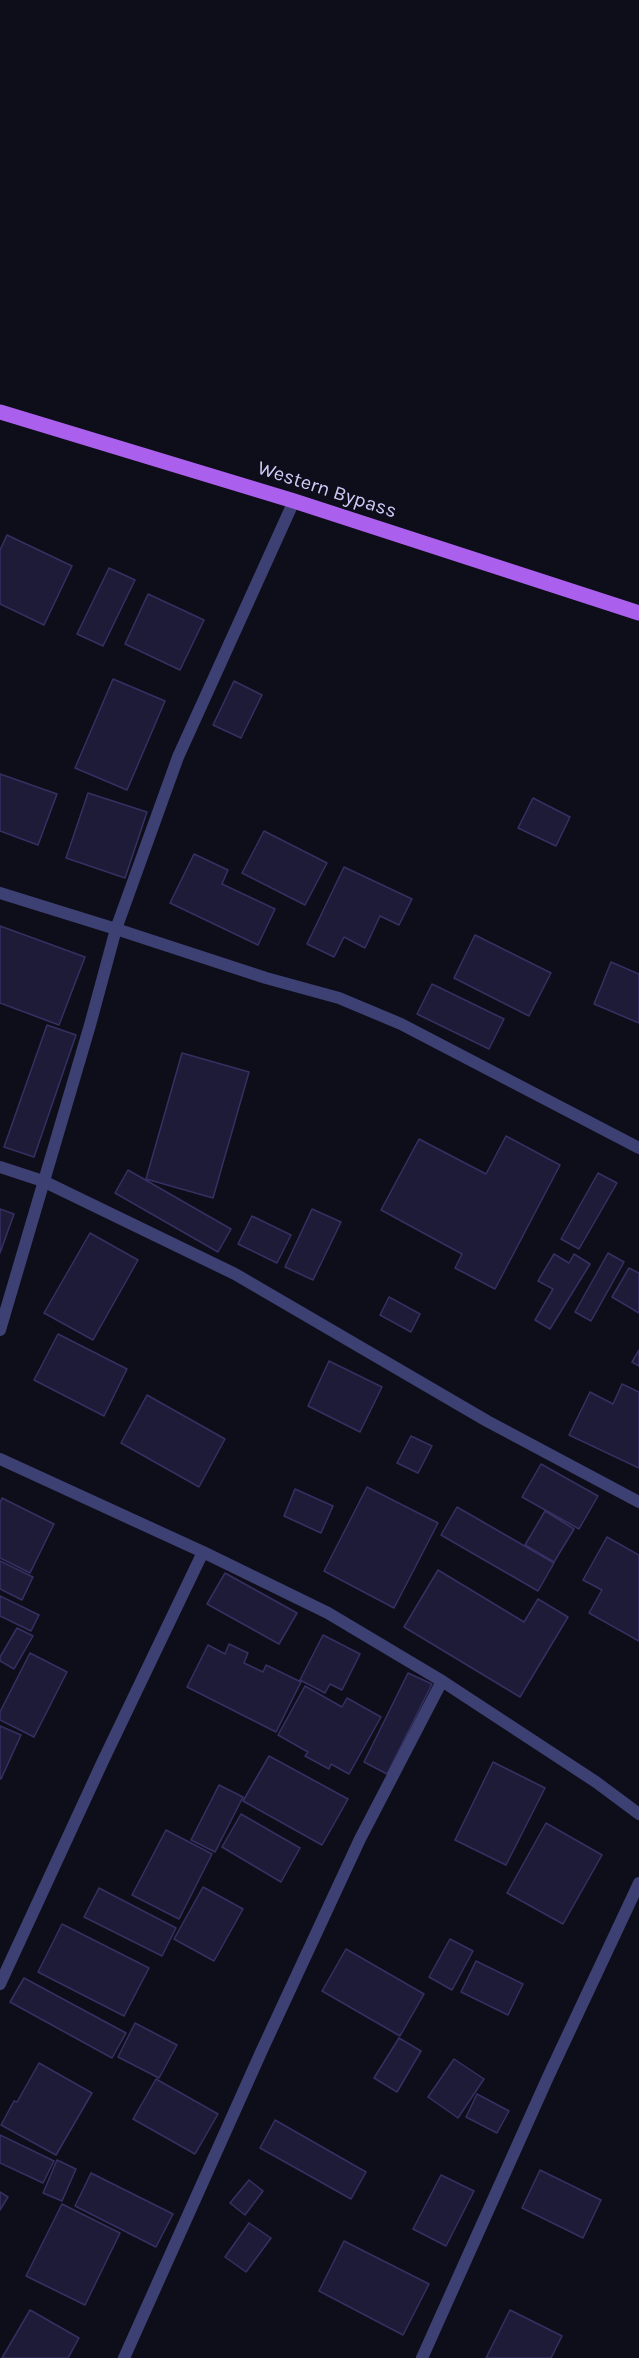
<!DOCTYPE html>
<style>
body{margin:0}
canvas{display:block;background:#0e0d1a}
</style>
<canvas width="639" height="2358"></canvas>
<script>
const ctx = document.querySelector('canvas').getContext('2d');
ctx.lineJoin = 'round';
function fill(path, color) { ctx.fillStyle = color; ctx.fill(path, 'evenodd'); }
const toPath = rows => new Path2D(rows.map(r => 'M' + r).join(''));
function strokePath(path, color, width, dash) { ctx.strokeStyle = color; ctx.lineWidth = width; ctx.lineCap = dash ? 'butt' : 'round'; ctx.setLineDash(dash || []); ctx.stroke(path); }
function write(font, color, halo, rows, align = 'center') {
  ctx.font = font + ' Karla,sans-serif'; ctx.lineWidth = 4.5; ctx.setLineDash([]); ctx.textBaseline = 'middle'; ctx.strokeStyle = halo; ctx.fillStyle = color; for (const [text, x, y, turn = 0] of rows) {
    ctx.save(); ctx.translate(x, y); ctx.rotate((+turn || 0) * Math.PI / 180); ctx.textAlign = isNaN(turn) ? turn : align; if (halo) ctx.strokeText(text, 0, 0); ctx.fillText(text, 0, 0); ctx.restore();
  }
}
const building = toPath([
 [7,535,72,566,44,625,0,604,0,550,7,535],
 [109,568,135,580,103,646,77,634,109,568],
 [148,594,204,620,180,670,125,644,148,594],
 [113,679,165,701,127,790,75,768,113,679],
 [234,681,262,695,241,738,213,725,234,681],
 [0,774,57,794,38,845,0,831,0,774],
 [88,793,147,812,125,878,66,858,88,793],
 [533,798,570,817,556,846,518,828,533,798],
 [264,831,327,863,305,905,242,873,264,831],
 [194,854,228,870,222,884,275,909,258,945,170,903,194,854],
 [344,867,412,899,399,925,380,916,365,948,344,937,334,957,307,944,344,867],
 [0,926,85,957,59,1025,0,1003,0,926],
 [475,935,551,973,529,1016,454,978,475,935],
 [611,962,639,974,639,1023,594,1004,611,962],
 [432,984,504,1019,489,1049,417,1014,432,984],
 [47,1025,76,1035,34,1157,4,1147,47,1025],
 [182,1053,249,1072,213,1198,146,1179,182,1053],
 [506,1136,560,1165,495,1289,455,1268,462,1254,381,1210,419,1139,486,1174,506,1136],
 [128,1170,231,1229,218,1252,115,1193,128,1170],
 [598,1173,617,1183,579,1249,561,1239,598,1173],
 [0,1209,14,1214,0,1253,0,1209],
 [312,1209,341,1222,313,1280,285,1267,312,1209],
 [252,1216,291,1235,277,1263,238,1244,252,1216],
 [90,1233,138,1260,93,1340,44,1313,90,1233],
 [608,1253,624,1262,591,1321,575,1312,608,1253],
 [554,1254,569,1263,574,1254,590,1264,550,1329,535,1320,553,1289,538,1281,554,1254],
 [629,1268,639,1273,639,1313,612,1297,629,1268],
 [389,1297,420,1314,411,1332,380,1315,389,1297],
 [58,1334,127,1369,104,1416,34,1380,58,1334],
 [639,1350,639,1366,632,1362,639,1350],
 [329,1361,382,1387,360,1432,308,1406,329,1361],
 [622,1384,639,1392,639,1468,569,1435,590,1392,613,1404,622,1384],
 [147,1395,225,1439,199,1487,121,1443,147,1395],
 [411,1436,432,1446,418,1473,397,1463,411,1436],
 [541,1464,598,1496,579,1529,522,1497,541,1464],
 [367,1487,438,1523,394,1608,324,1571,367,1487],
 [295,1489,333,1506,321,1533,284,1516,295,1489],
 [2,1498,54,1524,30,1573,0,1558,0,1503,2,1498],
 [457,1507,554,1563,538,1591,441,1535,457,1507],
 [545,1511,574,1529,554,1562,525,1545,545,1511],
 [607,1537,639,1555,639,1641,589,1613,602,1590,583,1580,607,1537],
 [0,1561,33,1577,22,1600,0,1589,0,1561],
 [438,1570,524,1622,538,1599,568,1617,520,1697,404,1627,438,1570],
 [225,1573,297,1613,279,1644,207,1604,225,1573],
 [0,1596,39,1615,31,1631,0,1616,0,1596],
 [17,1628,33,1636,14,1669,0,1661,0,1657,17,1628],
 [323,1635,360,1654,342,1690,330,1684,325,1693,300,1680,323,1635],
 [229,1644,248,1653,244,1663,263,1672,266,1665,301,1682,276,1732,187,1687,208,1645,225,1654,229,1644],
 [30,1653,67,1672,34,1737,0,1720,0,1712,30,1653],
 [408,1673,432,1684,387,1774,364,1762,408,1673],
 [305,1686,342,1707,347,1698,381,1717,349,1774,331,1764,329,1769,305,1756,308,1752,278,1735,305,1686],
 [0,1726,21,1735,1,1779,0,1779,0,1726],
 [269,1756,348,1799,322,1845,243,1801,269,1756],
 [493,1762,545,1788,506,1865,455,1840,493,1762],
 [219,1785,243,1797,215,1852,191,1840,219,1785],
 [241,1814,300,1848,281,1882,222,1847,241,1814],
 [546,1823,602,1855,563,1924,507,1893,546,1823],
 [166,1830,212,1854,179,1919,132,1895,166,1830],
 [203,1887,243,1909,214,1961,174,1939,203,1887],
 [99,1888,176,1928,162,1956,84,1917,99,1888],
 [62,1924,149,1968,124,2016,38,1972,62,1924],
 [450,1939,473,1951,452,1990,429,1977,450,1939],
 [346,1949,424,1994,400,2036,322,1991,346,1949],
 [476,1961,523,1984,508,2015,461,1992,476,1961],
 [24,1978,126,2033,112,2058,10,2002,24,1978],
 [135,2023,177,2045,159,2078,118,2057,135,2023],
 [399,2038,421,2051,397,2092,374,2078,399,2038],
 [454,2059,484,2079,458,2118,428,2097,454,2059],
 [39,2063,92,2093,56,2155,1,2125,14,2101,17,2102,39,2063],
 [156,2079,218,2114,195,2154,133,2119,156,2079],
 [477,2094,509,2111,497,2133,466,2117,477,2094],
 [275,2120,366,2172,351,2199,260,2148,275,2120],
 [0,2135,54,2161,43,2183,0,2163,0,2135],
 [57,2160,76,2169,62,2201,43,2193,57,2160],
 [540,2170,601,2200,583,2238,522,2208,540,2170],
 [91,2173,173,2214,156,2247,75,2206,91,2173],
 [441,2175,474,2191,446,2246,413,2229,441,2175],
 [249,2180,263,2191,245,2215,230,2203,249,2180],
 [0,2192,8,2197,0,2210,0,2192],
 [62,2204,120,2233,85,2305,26,2276,62,2204],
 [249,2223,271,2238,246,2272,225,2257,249,2223],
 [344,2241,429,2284,403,2335,319,2291,344,2241],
 [30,2310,79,2338,68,2358,2,2358,30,2310],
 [510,2310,562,2336,551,2358,486,2358,510,2310]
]);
const minor = toPath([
 [0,893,116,929,266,978,339,998,401,1024,639,1148],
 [0,1167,43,1181,235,1274,487,1421,639,1502],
 [0,1330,90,1025,116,929,178,757,294,501],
 [0,1459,203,1552,102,1763,0,1984],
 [203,1552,328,1613,442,1681,596,1782,639,1814],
 [124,2358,262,2050,360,1839,442,1681],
 [422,2358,548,2077,639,1883]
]);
const primary = toPath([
 [0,412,294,501,639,613]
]);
const streetNames = [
 ["Western Bypass",327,490,18]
];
fill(building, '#1e1b38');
strokePath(building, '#353062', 1.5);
strokePath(minor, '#3d4073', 12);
strokePath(primary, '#aa60ec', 15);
write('20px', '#cdccf9', '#0e0d1a', streetNames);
</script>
